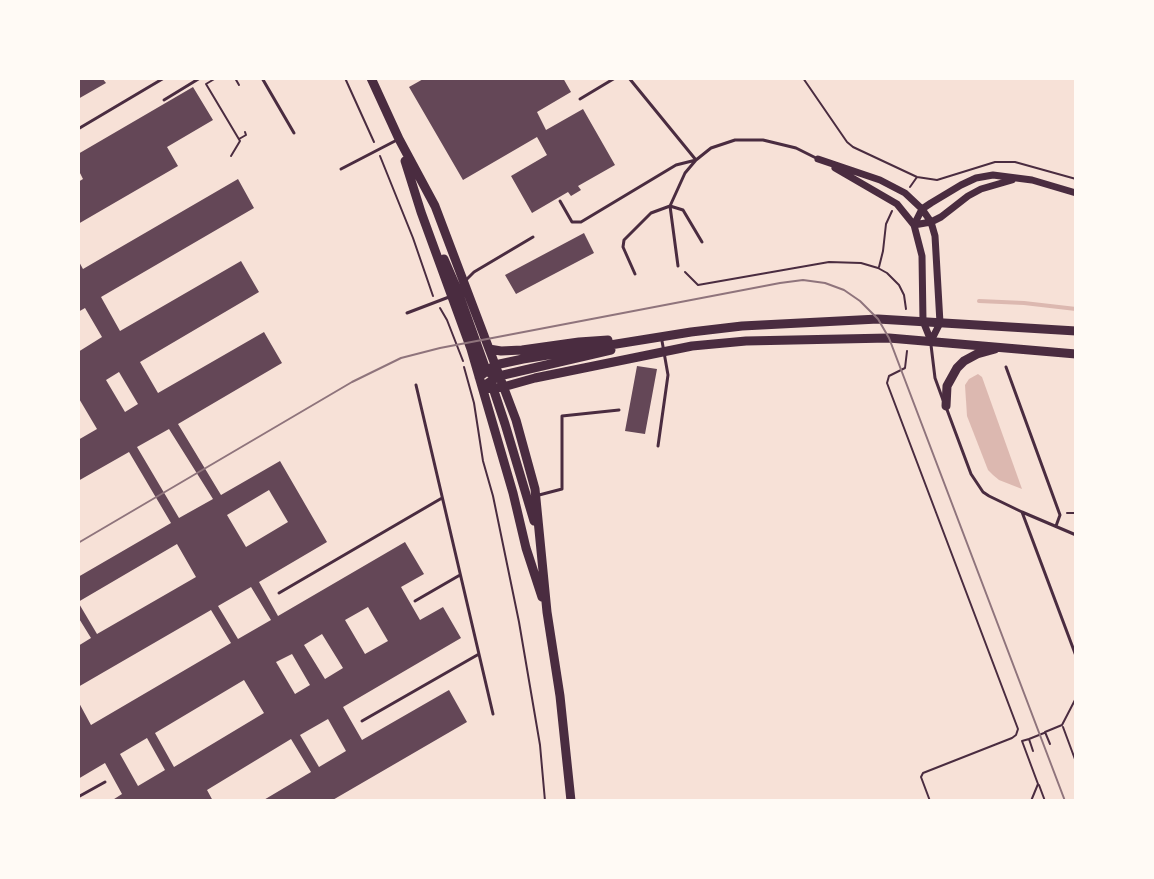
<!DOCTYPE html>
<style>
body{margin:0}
#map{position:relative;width:1154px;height:879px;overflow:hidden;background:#f7e1d7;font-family:Manrope,sans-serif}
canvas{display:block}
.frame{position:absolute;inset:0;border:80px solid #fffaf5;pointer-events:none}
</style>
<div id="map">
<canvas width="1154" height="879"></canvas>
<div class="frame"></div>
</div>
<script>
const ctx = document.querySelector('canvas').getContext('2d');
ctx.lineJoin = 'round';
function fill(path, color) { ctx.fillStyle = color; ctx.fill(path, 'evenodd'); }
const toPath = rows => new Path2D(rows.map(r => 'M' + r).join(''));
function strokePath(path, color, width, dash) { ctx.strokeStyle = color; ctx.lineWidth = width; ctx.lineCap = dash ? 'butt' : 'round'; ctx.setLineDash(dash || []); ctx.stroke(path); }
const water = toPath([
 [978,374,982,377,1022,489,999,480,993,475,988,470,967,416,965,385,969,379]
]);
const stream = toPath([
 [979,301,1024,303,1076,309]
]);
const building = toPath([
 [78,78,102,78,106,83,78,99],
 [425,78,563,78,571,92,537,112,546,130,583,109,615,165,578,186,581,190,571,196,568,192,532,213,511,176,547,155,537,137,463,180,409,87],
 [193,87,213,120,167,147,178,166,78,224,78,182,83,179,78,169,78,154],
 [238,179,254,208,101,297,120,331,241,261,259,292,140,362,158,393,264,332,282,363,178,424,221,495,280,461,327,542,259,582,278,616,405,542,424,574,401,587,420,620,443,607,461,638,343,707,362,740,449,690,467,722,331,801,262,801,311,772,291,739,207,790,213,801,111,801,122,794,105,763,78,779,78,732,80,731,78,728,78,701,91,725,231,643,211,610,78,687,78,646,91,638,78,617,78,577,171,523,129,452,78,481,78,440,97,429,78,397,78,352,102,337,85,308,78,312,78,260,83,269],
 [119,372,138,404,125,412,106,380],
 [169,429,213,499,179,518,137,447],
 [269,490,288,522,246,547,227,515],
 [177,544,196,577,97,634,78,602],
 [251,587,271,620,238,639,218,606],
 [368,607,388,641,365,654,345,620],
 [322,634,343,668,325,679,304,645],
 [292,654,310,685,295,694,276,662],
 [244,680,264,713,174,767,155,733],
 [328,719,346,751,319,767,300,735],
 [147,738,165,770,138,786,120,754],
 [584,233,594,253,516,294,505,275],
 [637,366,657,369,645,434,625,431]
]);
const path = toPath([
 [216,78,206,84,240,141,231,156],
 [235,78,239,85],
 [345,78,374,142],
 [803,78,847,142,853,147,917,177,937,180,995,162,1015,162,1076,179],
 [239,139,246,135,245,132],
 [380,156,413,238,433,296],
 [910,187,917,177],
 [879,267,883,251,886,224,892,211],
 [685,272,698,285,829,262,861,263,878,268,887,273,899,285,904,295,906,309],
 [440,308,447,320,463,361],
 [907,351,905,368,889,376,887,383,1018,729,1016,735,1012,738,923,773,921,777,930,801],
 [464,367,474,403,483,461,493,496,519,622,540,745,545,801],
 [1067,513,1076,513],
 [1063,727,1076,762],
 [1029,739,1044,733],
 [1050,744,1045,732,1062,725,1076,698],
 [1039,785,1045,801],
 [1031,801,1038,784,1022,741,1029,739,1033,751]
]);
const service = toPath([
 [262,78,294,133],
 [580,99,615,78],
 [164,100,200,78],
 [78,129,164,78],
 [341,169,395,141],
 [560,201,572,222,581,222,676,165,696,160,629,78],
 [670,206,685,173,696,160,711,148,735,140,763,140,796,148,818,159],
 [670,206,678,266],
 [635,274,623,247,624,240,651,213,670,206,683,210,702,242],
 [466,280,474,272,533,237],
 [407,313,449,297],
 [931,345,935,378,943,400],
 [1006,367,1060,515,1056,526],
 [416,385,493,714],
 [946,407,971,474,983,492,989,496,1022,512,1076,535],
 [658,446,668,375,662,341],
 [539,495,562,489,562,416,619,410],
 [1022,512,1076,656],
 [279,593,442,498],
 [415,601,460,575],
 [362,721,479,654],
 [78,797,105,782]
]);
const minor = toPath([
 [818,159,880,180,905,193,922,209,931,222,935,236,940,323,931,341],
 [835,168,897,204,914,225,922,256,923,321,931,341],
 [914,225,922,209,931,203,961,185,976,178,993,175,1032,180,1076,193],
 [914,225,931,222,941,217,968,196,981,189,1012,180]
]);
const tertiary = toPath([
 [371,78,399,139,435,206,516,420,535,489,547,612,560,696,571,801],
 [405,161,421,212,471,349,513,493,526,548,542,597],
 [444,259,457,289,485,367,491,374],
 [489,349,501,351,522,350,579,342,608,340],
 [479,377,495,365,523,359,691,332,742,326,878,319,1076,331],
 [489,384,493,388,505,424,534,521],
 [483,389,503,387,535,378,692,346,746,341,889,338,1076,354],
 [483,389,488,383,499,376,611,350],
 [946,406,947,386,957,368,964,361,977,354,995,349]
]);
const tram = toPath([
 [78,543,352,382,401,358,440,348,780,283,803,280,825,283,844,290,860,301,878,319,889,338,1065,801]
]);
fill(water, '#dcb8b0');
strokePath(stream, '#dcb8b0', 4);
fill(building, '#644757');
strokePath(path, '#4a2c40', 2);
strokePath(service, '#4a2c40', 3);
strokePath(minor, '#4a2c40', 7);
strokePath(tertiary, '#4a2c40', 9);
strokePath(tram, '#8f747c', 2);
</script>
